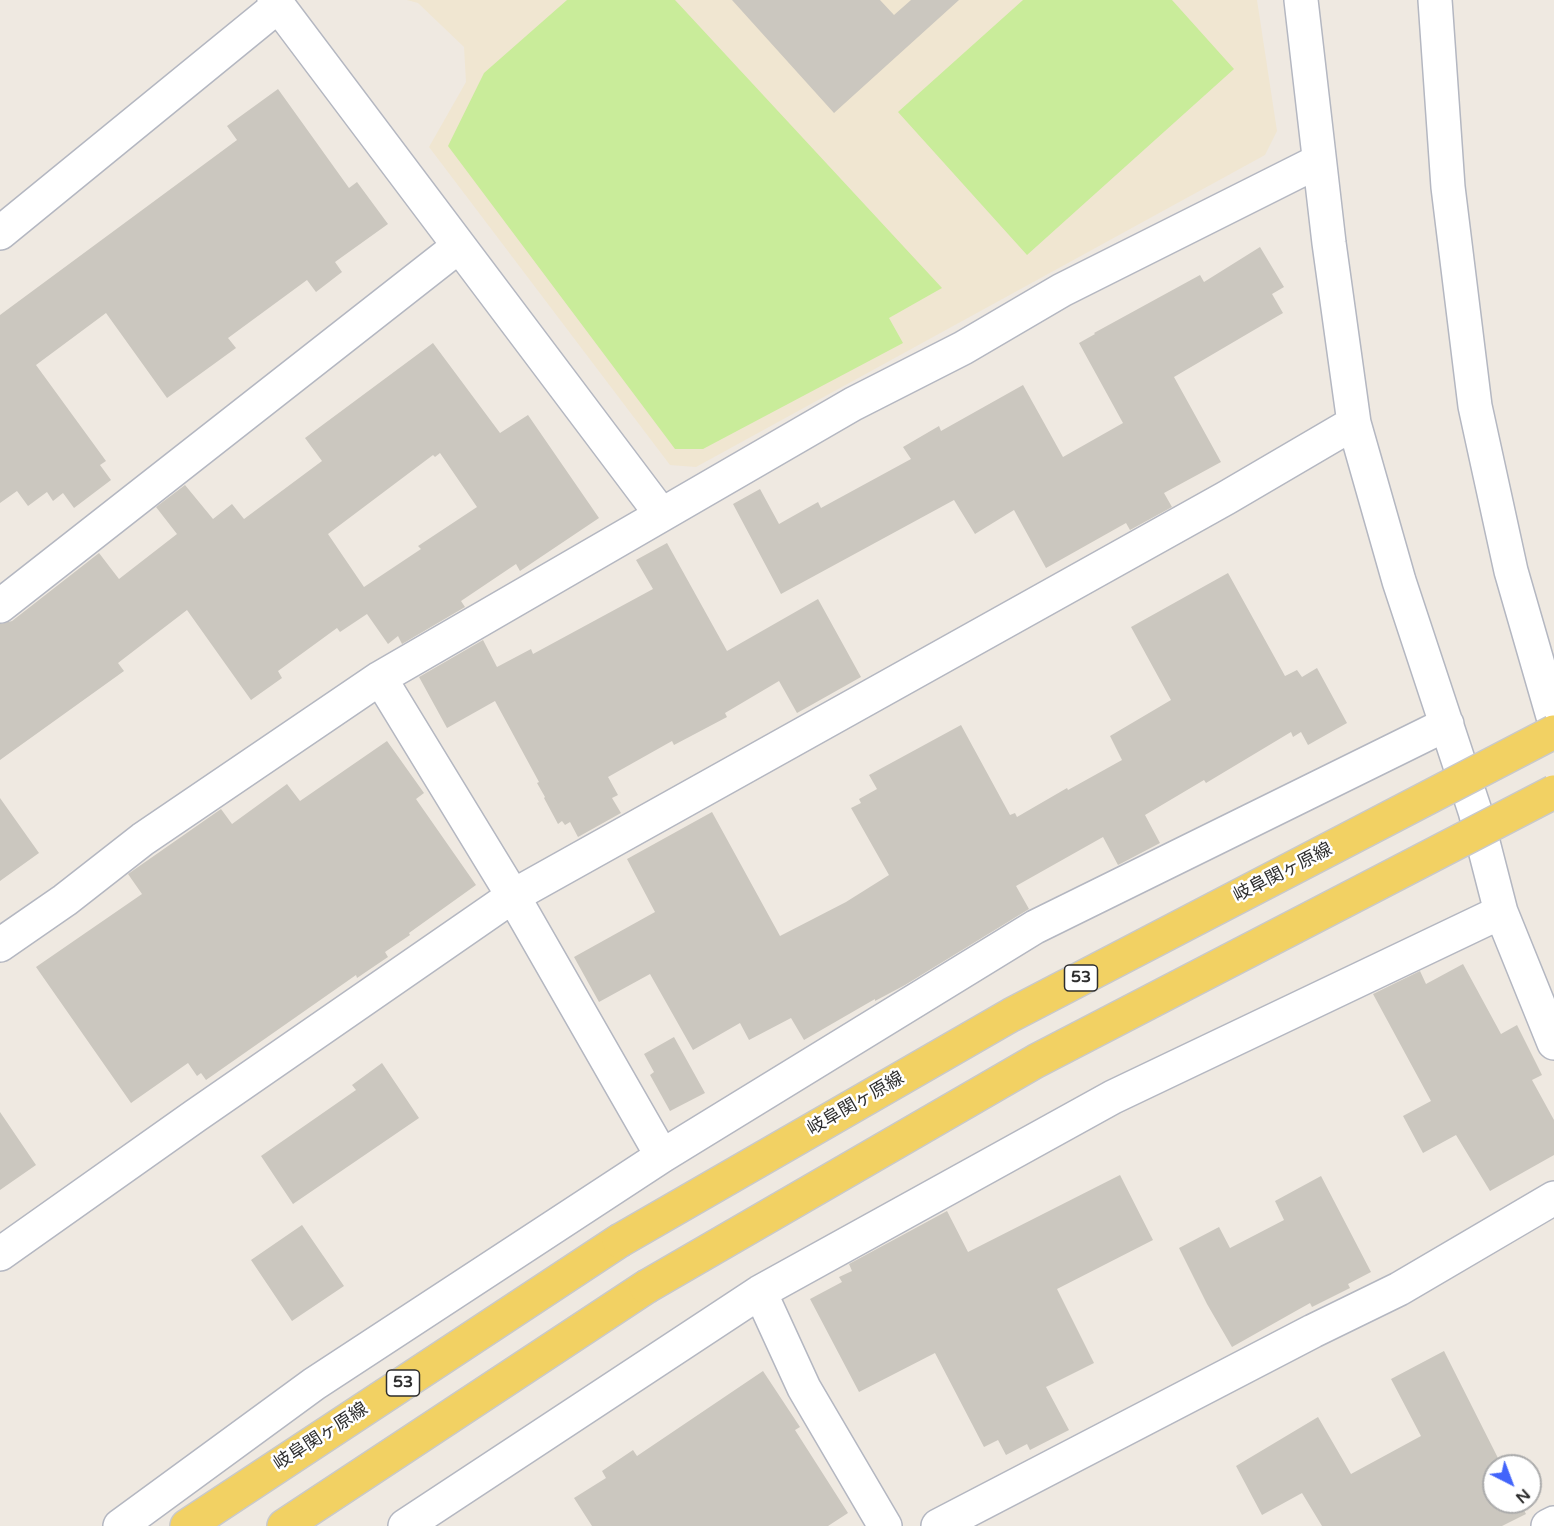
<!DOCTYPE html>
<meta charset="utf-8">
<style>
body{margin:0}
#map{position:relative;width:1554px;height:1526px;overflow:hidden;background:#efe9e1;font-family:"Varela Round",sans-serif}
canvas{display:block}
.north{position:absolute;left:1482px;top:1454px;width:60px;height:60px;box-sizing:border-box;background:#fff;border:2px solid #ababab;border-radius:50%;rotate:138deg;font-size:16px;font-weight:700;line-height:24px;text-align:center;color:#2e2e2e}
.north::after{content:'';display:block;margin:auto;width:21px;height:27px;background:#4264fb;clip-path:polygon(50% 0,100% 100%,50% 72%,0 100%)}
</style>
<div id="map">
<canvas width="1554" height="1526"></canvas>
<div class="north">N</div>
</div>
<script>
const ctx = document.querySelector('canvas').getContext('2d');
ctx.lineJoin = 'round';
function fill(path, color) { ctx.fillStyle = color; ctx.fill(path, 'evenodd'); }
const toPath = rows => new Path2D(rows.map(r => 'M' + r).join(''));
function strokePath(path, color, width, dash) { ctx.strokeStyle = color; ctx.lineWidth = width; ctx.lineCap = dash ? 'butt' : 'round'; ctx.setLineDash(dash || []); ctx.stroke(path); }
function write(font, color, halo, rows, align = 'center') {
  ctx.font = font + ' "Varela Round","Noto Sans JP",sans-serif'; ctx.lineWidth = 5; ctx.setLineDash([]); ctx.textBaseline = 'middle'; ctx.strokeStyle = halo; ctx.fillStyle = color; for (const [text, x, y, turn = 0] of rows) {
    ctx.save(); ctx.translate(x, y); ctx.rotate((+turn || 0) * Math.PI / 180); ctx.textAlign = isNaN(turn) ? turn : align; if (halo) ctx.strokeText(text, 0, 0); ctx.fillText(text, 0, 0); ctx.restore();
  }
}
const education = toPath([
 [407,0,1257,0,1277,131,1265,155,696,467,670,465,429,147,466,82,464,47,418,3]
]);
const pitch = toPath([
 [567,0,675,0,942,288,889,318,903,343,703,449,675,449,448,146,484,73],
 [1023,0,1172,0,1234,69,1027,255,898,112]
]);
const building = toPath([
 [732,0,880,0,894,15,911,0,959,0,834,113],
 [278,89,349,188,357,182,388,224,335,262,342,272,316,292,307,280,228,338,236,348,167,398,106,313,36,365,106,461,100,465,111,480,74,508,63,493,53,501,47,492,28,506,17,491,0,503,0,315,237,140,227,126],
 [1260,247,1284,287,1272,294,1283,313,1174,377,1221,462,1164,493,1172,507,1130,530,1126,523,1046,568,1014,510,975,534,954,500,781,594,733,504,760,489,779,524,818,502,821,508,911,459,903,447,939,426,941,431,1023,385,1063,457,1123,423,1079,343,1095,334,1094,333,1200,275,1204,282],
 [433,343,500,433,528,415,599,518,520,571,516,564,461,601,465,607,402,644,398,636,388,644,367,614,340,632,337,628,278,671,282,678,251,700,187,610,118,663,124,671,0,760,0,624,12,621,99,553,119,579,177,534,156,507,185,485,213,519,232,504,244,519,322,461,305,438],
 [440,453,477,507,418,546,421,549,364,587,328,534,433,455,435,457],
 [667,543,727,651,818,599,861,677,797,713,779,681,725,713,727,717,674,745,672,741,608,777,618,795,612,798,621,813,578,837,570,822,565,825,562,821,558,824,544,798,545,797,537,783,539,782,495,701,447,728,419,677,483,640,497,667,531,649,533,654,653,589,636,560],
 [1228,573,1285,676,1297,670,1302,677,1317,668,1347,723,1308,745,1301,732,1293,737,1291,732,1206,783,1204,780,1145,815,1160,843,1122,863,1118,865,1103,837,1016,886,1029,909,905,985,875,1001,875,999,804,1040,791,1018,749,1040,740,1023,693,1050,650,974,599,1002,574,957,655,912,627,859,712,812,780,936,846,902,889,875,851,808,861,803,859,799,877,789,869,775,961,725,1010,815,1015,813,1017,817,1067,788,1068,790,1122,760,1110,736,1171,700,1131,627],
 [387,741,424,793,416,799,476,885,409,933,410,935,385,952,388,957,357,978,356,975,206,1080,201,1073,197,1076,188,1063,131,1103,36,967,142,894,128,874,221,809,232,824,287,784,300,801],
 [0,798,39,853,0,881],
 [1463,964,1501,1034,1517,1025,1542,1075,1532,1080,1554,1120,1554,1155,1490,1191,1456,1135,1423,1153,1403,1116,1431,1101,1373,994,1420,971,1426,984],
 [674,1037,705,1093,670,1111,650,1075,654,1072,644,1054],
 [382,1063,419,1118,293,1204,261,1156,356,1090,352,1085],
 [0,1112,36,1165,0,1190],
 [1120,1175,1153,1240,1057,1289,1094,1363,1046,1387,1069,1430,1030,1450,1027,1444,1006,1455,998,1440,984,1447,935,1353,859,1392,810,1299,842,1282,839,1277,852,1271,849,1264,947,1211,968,1252],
 [1321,1176,1371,1272,1348,1284,1350,1288,1312,1307,1310,1303,1232,1347,1207,1304,1179,1248,1219,1227,1230,1248,1284,1220,1275,1201],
 [302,1225,344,1286,292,1321,251,1260],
 [1444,1351,1502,1466,1494,1466,1494,1502,1520,1502,1526,1514,1502,1526,1322,1526,1302,1493,1262,1515,1236,1466,1318,1417,1351,1474,1421,1436,1391,1379],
 [763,1371,800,1427,795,1430,848,1513,828,1526,592,1526,574,1498,606,1478,602,1471,633,1450,637,1456]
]);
const minor = toPath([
 [274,0,661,514],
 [1301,0,1329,243,1354,423,1399,581,1475,811,1501,912,1554,1043],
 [1435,0,1448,187,1475,406,1511,571,1554,720],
 [0,233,278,6],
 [0,606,459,246],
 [380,678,513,896,662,1156],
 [0,945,65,900,143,839,380,678,853,404,963,348,1062,290,1319,161],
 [0,1254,195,1116,513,896,1226,498,1354,423],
 [760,1292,804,1388,885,1526],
 [120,1526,314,1384,662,1156,1035,927,1447,724],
 [405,1526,760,1292,1113,1097,1501,912],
 [938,1526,1313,1331,1399,1289,1554,1198],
 [1548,1526,1554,1523]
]);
const major = toPath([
 [187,1526,619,1241],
 [284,1526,646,1287]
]);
const majorBridge = toPath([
 [619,1241,1011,1015,1554,732],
 [646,1287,1036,1061,1554,792]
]);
const shields = [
 [1081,978,33],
 [403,1383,33]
];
const shieldNames = [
 ["53",1081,978],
 ["53",403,1383]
];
const streetNames = [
 ["岐阜関ヶ原線",1283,873,-27],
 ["岐阜関ヶ原線",856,1104,-30],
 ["岐阜関ヶ原線",321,1437,-33]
];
fill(education, '#f0e6d1');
fill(pitch, '#c9ec9a');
fill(building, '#cbc7bf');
strokePath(minor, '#b4b7c1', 36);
strokePath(major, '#c9c9c9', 36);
strokePath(minor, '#fff', 33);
strokePath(major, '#f2d163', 33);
strokePath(majorBridge, '#c9c9c9', 36, []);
strokePath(majorBridge, '#f2d163', 33);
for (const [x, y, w] of shields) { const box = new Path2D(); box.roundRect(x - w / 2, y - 13, w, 26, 4.5); ctx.fillStyle = '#fff'; ctx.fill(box); strokePath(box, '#2e2e2e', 1.5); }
write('bold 16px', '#2e2e2e', null, shieldNames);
write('18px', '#2e2e2e', '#fff', streetNames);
</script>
